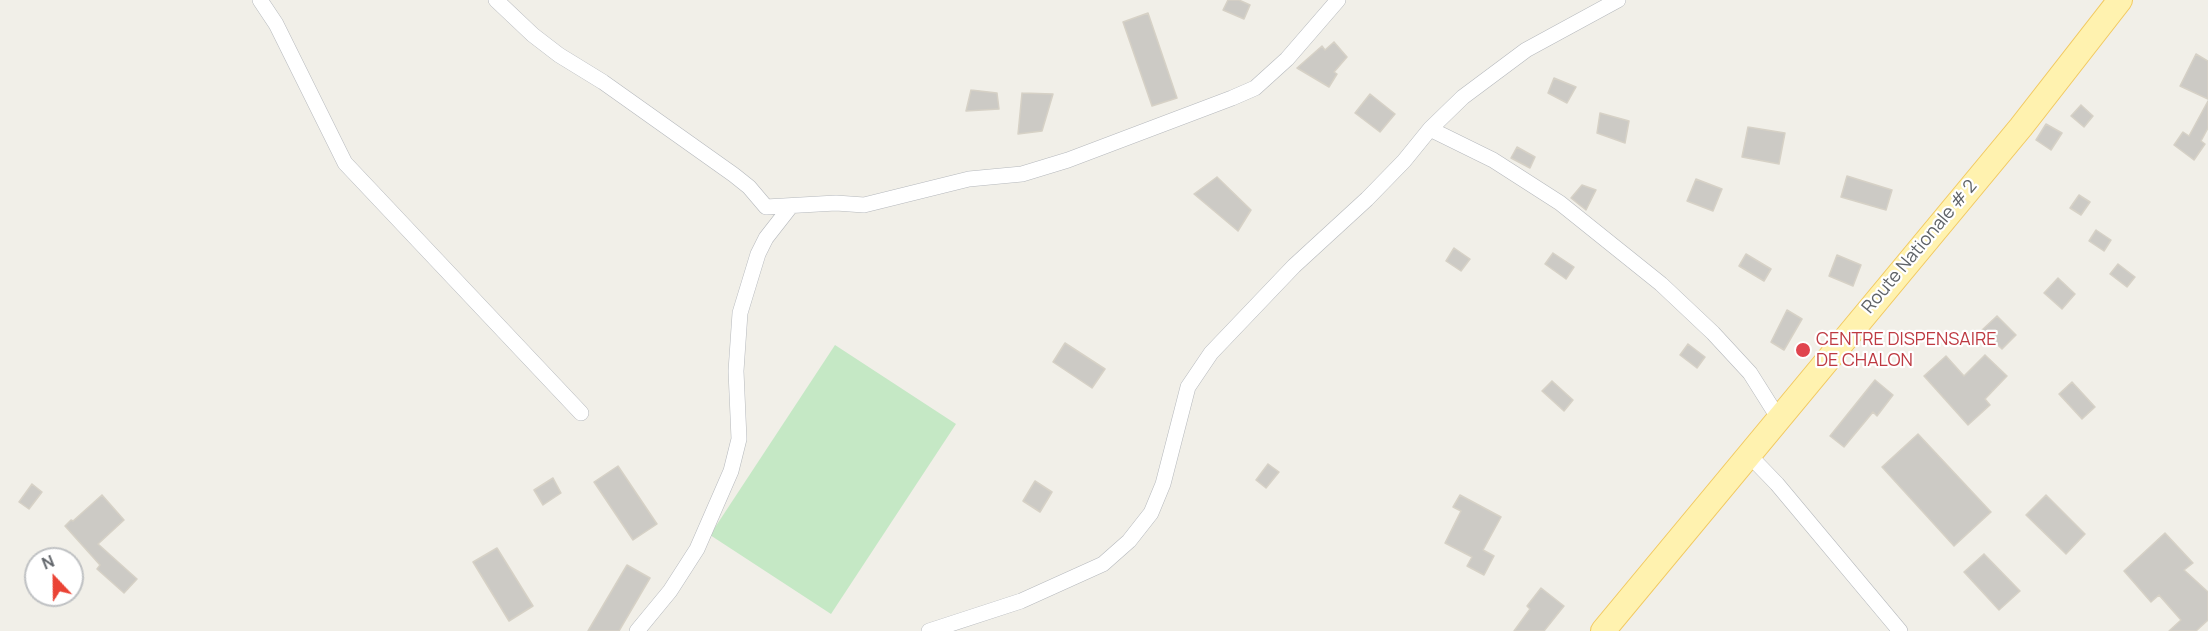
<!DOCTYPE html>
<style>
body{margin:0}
#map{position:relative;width:2208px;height:631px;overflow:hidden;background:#f1efe8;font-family:Manrope,sans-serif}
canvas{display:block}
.north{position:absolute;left:24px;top:547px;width:60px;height:60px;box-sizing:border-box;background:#fff;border:2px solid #bfc1c3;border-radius:50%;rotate:338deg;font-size:16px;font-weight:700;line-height:24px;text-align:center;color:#5f6368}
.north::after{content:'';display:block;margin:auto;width:21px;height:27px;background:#ea4335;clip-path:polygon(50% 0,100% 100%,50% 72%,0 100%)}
</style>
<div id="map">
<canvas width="2208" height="631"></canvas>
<div class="north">N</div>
</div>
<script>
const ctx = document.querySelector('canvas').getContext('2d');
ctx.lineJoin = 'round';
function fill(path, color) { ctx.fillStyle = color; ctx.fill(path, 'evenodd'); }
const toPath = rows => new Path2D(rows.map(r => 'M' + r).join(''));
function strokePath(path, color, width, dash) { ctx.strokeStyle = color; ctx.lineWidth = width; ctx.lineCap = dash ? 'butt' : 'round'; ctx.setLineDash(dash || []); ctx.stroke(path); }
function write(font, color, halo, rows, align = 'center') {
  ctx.font = font + ' Manrope,sans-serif'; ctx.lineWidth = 4.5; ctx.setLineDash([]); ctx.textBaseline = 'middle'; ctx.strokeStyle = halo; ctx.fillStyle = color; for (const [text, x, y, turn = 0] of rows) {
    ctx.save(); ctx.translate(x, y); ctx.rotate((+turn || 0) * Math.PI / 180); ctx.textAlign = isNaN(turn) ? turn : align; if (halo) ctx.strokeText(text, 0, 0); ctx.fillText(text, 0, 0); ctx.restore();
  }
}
const green = toPath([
 [835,345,956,424,831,614,710,535]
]);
const building = toPath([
 [1228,0,1239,0,1250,5,1244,19,1223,10,1228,0],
 [1148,13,1177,98,1152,106,1123,22,1148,13],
 [1334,42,1347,57,1334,72,1337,74,1329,87,1297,68,1322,46,1325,50,1334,42],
 [2196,54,2208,61,2208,99,2180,86,2196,54],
 [1554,78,1576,87,1567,103,1548,93,1554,78],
 [971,90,997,93,999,109,966,111,971,90],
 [1022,93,1053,94,1042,131,1018,134,1022,93],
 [1370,94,1395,114,1380,132,1355,113,1370,94],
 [2208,101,2208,128,2201,141,2205,144,2194,160,2174,145,2183,132,2189,136,2208,101],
 [2081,105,2093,116,2084,127,2071,116,2081,105],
 [1600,113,1629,121,1625,143,1597,133,1600,113],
 [2046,124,2062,133,2051,150,2036,140,2046,124],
 [1748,127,1785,133,1779,164,1742,157,1748,127],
 [1517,147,1535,157,1530,168,1511,158,1517,147],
 [1847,176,1892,190,1886,210,1841,197,1847,176],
 [1217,177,1251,210,1238,231,1194,194,1217,177],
 [1696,179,1722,189,1713,211,1687,201,1696,179],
 [1582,185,1596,190,1586,210,1571,198,1582,185],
 [2079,195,2090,202,2081,215,2070,208,2079,195],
 [2096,230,2111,240,2104,251,2089,241,2096,230],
 [1454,248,1470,259,1461,271,1446,261,1454,248],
 [1553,253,1574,267,1566,279,1545,264,1553,253],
 [1746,254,1771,269,1764,281,1739,266,1746,254],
 [1837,255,1861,265,1853,286,1829,276,1837,255],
 [2118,264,2135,277,2127,287,2110,274,2118,264],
 [2058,278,2075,294,2062,309,2044,293,2058,278],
 [1787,310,1802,319,1784,350,1771,342,1787,310],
 [1997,316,2016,335,2002,349,1982,330,1997,316],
 [1065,343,1105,369,1092,388,1053,362,1065,343],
 [1688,344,1705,357,1697,368,1680,355,1688,344],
 [1985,355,2007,376,1985,399,1990,405,1968,425,1924,376,1946,356,1964,376,1985,355],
 [1875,380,1893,395,1877,416,1873,412,1844,447,1830,436,1875,380],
 [1552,381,1573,400,1564,411,1542,391,1552,381],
 [2072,382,2095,407,2082,419,2059,394,2072,382],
 [1918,434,1991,512,1954,546,1882,467,1918,434],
 [1268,464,1279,472,1266,488,1256,480,1268,464],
 [618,466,657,524,633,540,594,482,618,466],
 [553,478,561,493,543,505,534,490,553,478],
 [1035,481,1052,492,1040,512,1023,501,1035,481],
 [32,484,42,492,29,509,19,502,32,484],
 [102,495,124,520,98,544,137,579,124,593,97,569,100,565,65,526,71,520,73,521,102,495],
 [1460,495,1501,517,1483,550,1494,556,1484,575,1467,566,1472,557,1445,543,1461,511,1453,507,1460,495],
 [2046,495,2085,534,2066,554,2026,515,2046,495],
 [2165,533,2193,563,2184,570,2208,592,2208,620,2196,631,2169,631,2181,620,2159,595,2151,602,2124,571,2165,533],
 [497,548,533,606,509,621,473,562,497,548],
 [1984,554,2020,591,1999,610,1964,572,1984,554],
 [627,565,650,578,619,631,588,631,627,565],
 [1541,588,1564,606,1544,631,1514,631,1530,609,1527,606,1541,588]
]);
const minor = toPath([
 [260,0,276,24,345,163,581,413],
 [496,0,533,35,559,55,603,82,734,175,749,187,766,207,836,203,864,205,969,179,1022,174,1068,160,1232,98,1255,88,1287,59,1338,0],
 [1430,129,1493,160,1560,203,1661,284,1713,333,1750,373,1779,419],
 [1749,455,1777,484,1900,631],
 [637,631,670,591,697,549,731,471,739,439,736,371,740,313,758,254,766,238,791,206],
 [929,631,1021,601,1103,564,1129,541,1151,513,1163,484,1188,387,1211,353,1294,266,1367,199,1404,161,1430,129,1463,97,1526,50,1618,0]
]);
const primary = toPath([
 [1603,631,2021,127,2120,0]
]);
const markers = [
 [1803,350,8,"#e0444e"]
];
const streetNames = [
 ["Route Nationale # 2",1920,247,-50]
];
const healthNames = [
 ["CENTRE DISPENSAIRE",1816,340],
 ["DE CHALON",1816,361]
];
fill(green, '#c5e8c5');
fill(building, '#cccac5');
strokePath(building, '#d6d1c6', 1.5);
strokePath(minor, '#b5b8bc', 16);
strokePath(primary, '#f2c960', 26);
strokePath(minor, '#fff', 15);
strokePath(primary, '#fff2af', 24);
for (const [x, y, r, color] of markers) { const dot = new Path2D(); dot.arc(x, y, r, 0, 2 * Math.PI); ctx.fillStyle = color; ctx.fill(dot); strokePath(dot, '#fff', 2); }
write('18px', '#5f6368', '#fff', streetNames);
write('18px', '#be3a42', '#fff', healthNames, 'left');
</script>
